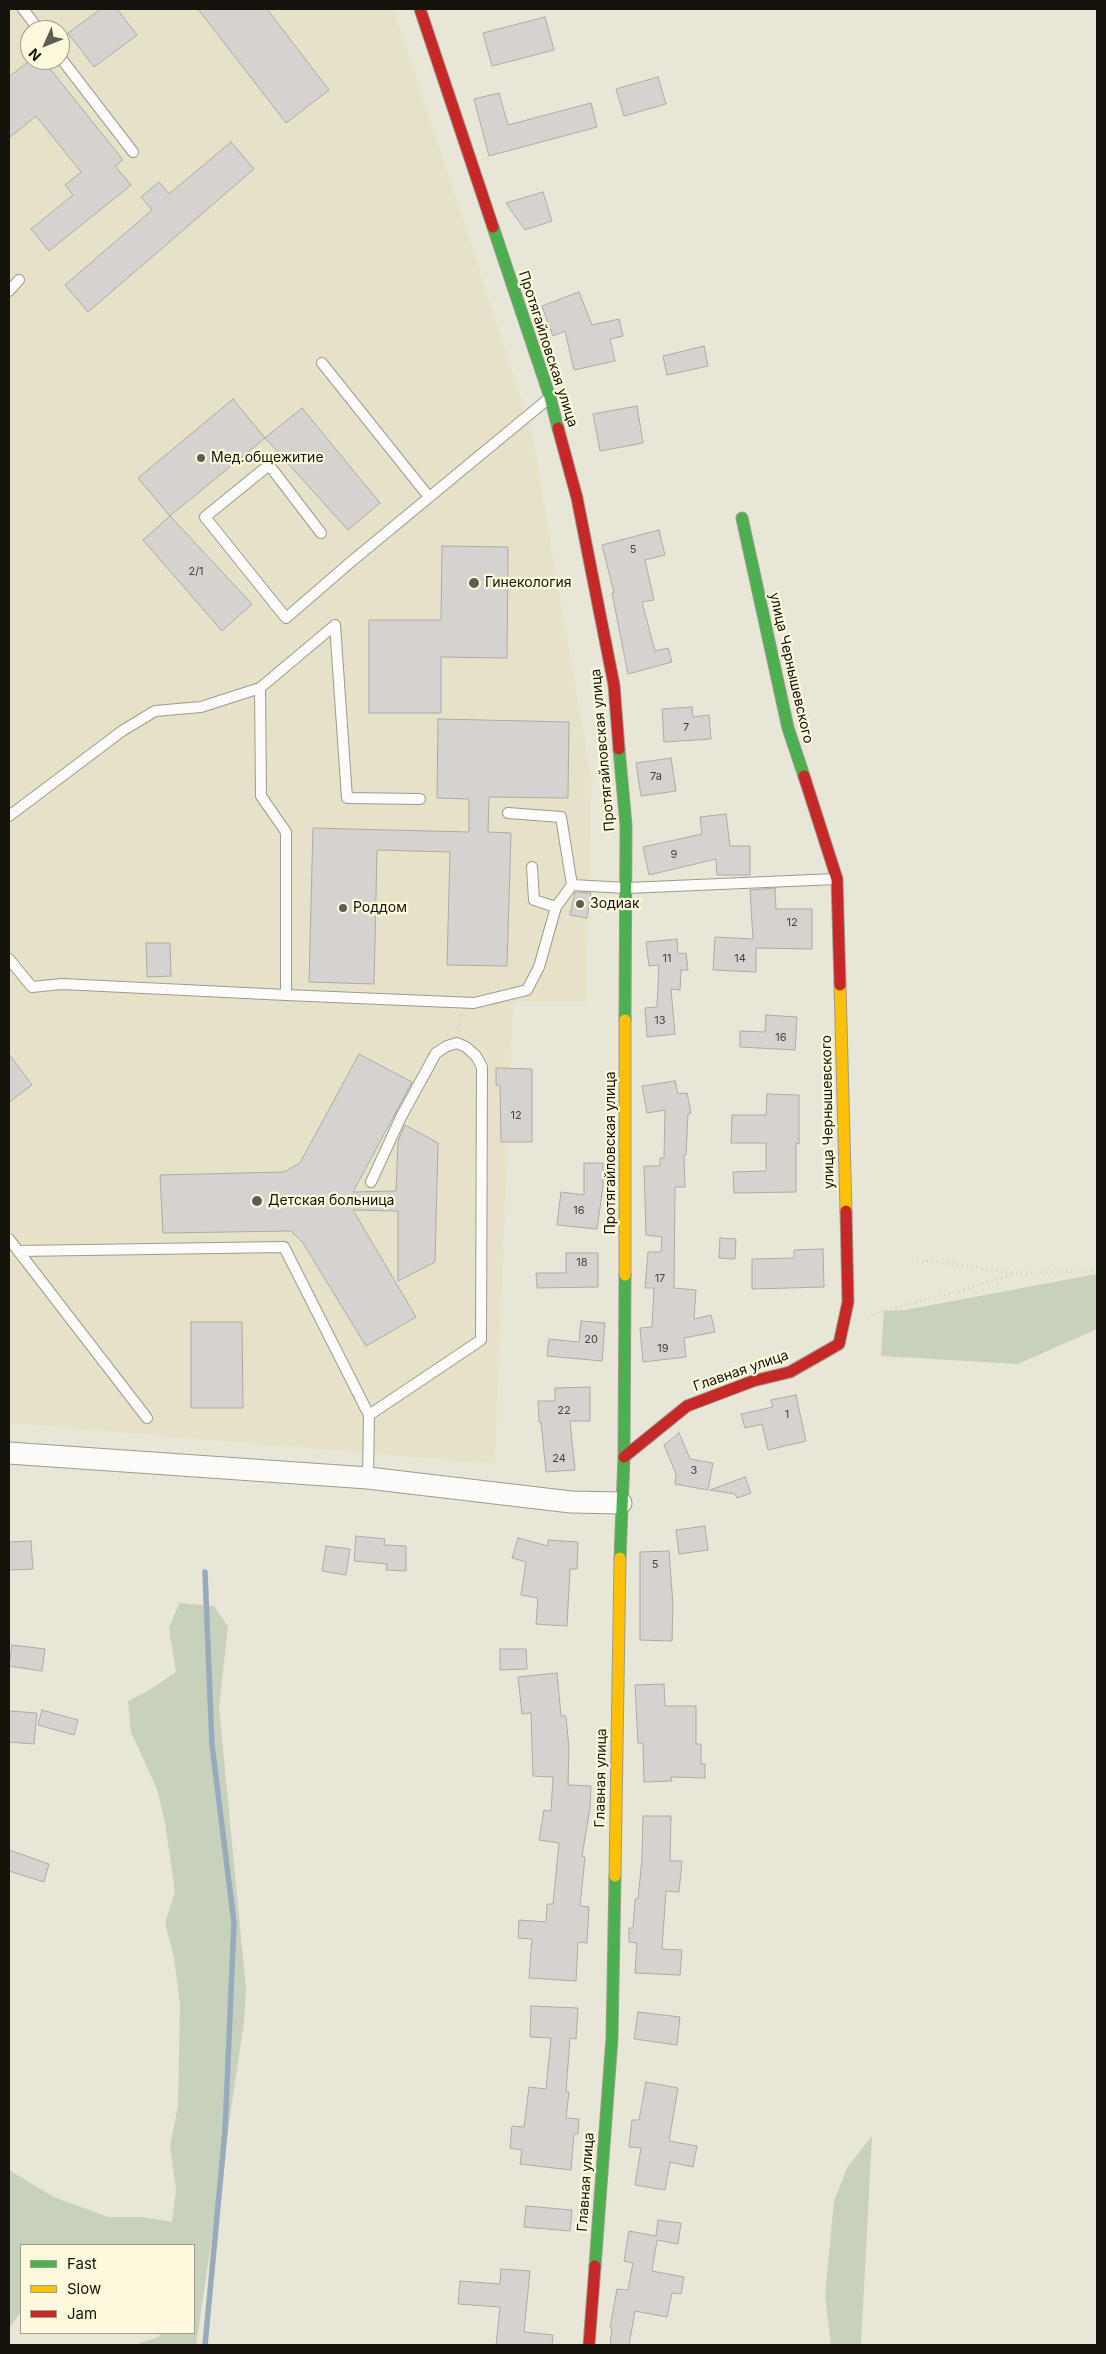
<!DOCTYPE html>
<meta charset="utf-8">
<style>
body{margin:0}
#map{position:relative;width:1106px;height:2354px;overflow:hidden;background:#e8e6d7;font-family:Inter,sans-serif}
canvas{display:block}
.frame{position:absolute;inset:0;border:10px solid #151309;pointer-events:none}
.legend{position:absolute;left:20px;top:2244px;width:175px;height:90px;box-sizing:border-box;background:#fdf9dc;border:1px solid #a09d88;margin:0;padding:6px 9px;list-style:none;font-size:15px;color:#151309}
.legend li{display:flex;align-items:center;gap:10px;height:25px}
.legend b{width:25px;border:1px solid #a09d88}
.north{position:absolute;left:20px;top:20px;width:50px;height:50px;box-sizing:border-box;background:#fdf9dc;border:1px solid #a09d88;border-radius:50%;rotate:226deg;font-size:14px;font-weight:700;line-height:20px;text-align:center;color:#151309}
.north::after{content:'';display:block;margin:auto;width:18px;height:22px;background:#5f5d51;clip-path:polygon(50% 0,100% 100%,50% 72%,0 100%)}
</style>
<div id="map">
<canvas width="1106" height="2354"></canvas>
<div class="frame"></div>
<ul class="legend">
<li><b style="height:6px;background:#4caf50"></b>Fast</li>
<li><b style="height:6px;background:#ffc107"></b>Slow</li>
<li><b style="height:6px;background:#c62828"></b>Jam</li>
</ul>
<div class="north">N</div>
</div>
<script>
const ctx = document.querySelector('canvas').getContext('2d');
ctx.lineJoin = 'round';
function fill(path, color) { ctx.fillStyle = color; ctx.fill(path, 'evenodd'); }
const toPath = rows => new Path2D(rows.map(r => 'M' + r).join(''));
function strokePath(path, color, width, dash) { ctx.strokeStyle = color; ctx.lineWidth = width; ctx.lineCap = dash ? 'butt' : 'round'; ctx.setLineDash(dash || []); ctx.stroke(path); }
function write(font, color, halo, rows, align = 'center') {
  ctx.font = font + ' Inter,sans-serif'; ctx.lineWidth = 4.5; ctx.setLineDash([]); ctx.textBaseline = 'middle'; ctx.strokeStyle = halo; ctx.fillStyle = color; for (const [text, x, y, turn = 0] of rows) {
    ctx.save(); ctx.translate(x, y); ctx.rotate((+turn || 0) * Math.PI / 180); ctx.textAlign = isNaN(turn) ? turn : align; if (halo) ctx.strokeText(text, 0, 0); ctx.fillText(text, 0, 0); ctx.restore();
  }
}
const built = toPath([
 [9,9,393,9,410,58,531,428,591,778,589,886,591,892,587,918,586,1002,513,1002,495,1464,9,1423],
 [30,30,60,30,60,60,30,60]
]);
const green = toPath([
 [1097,1274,1097,1329,1018,1364,881,1356,884,1311,905,1310],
 [179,1603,214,1606,228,1627,219,1707,246,1990,244,2022,196,2345,134,2345,159,2337,160,2333,194,2333,194,2245,21,2245,21,2311,9,2329,9,2170,54,2197,108,2217,143,2217,172,2222,176,2190,170,2146,178,2106,180,2004,174,1958,165,1923,175,1892,165,1823,157,1789,131,1732,128,1701,151,1689,176,1672,169,1628],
 [872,2136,861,2345,831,2345,825,2296,834,2201,847,2168]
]);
const stream = toPath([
 [205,1572,212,1745,234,1923,225,2131,205,2345]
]);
const building = toPath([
 [101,9,117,9,137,35,94,67,68,33,101,9],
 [198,9,267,9,329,90,286,123,198,9],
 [545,17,554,50,492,66,483,33,545,17],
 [30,60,43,60,123,160,115,166,131,185,49,251,31,229,73,195,65,185,81,172,36,116,9,138,9,77,30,60],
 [658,77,666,104,624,116,616,89,658,77],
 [499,93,508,125,591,103,597,127,489,156,474,99,499,93],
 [231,142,254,169,88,312,65,285,152,210,141,197,159,182,169,194,231,142],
 [543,192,552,221,525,230,506,203,543,192],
 [579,292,592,325,619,319,623,336,610,339,615,361,574,370,565,331,553,336,542,306,579,292],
 [704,346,708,366,667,375,663,356,704,346],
 [233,399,265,438,170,516,138,478,233,399],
 [637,406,643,443,600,451,593,414,637,406],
 [302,408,380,503,348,530,265,438,302,408],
 [170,516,252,604,222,631,143,540,170,516],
 [659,530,665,555,645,560,654,600,642,602,655,651,668,648,672,662,628,674,612,593,614,593,602,545,659,530],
 [442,546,508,547,507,658,441,657,441,713,369,713,369,620,441,620,442,546],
 [692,707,693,717,709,715,711,739,664,742,662,709,692,707],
 [438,719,569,722,568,798,489,797,488,832,511,833,507,966,447,965,450,852,377,850,374,984,309,982,313,828,469,832,469,799,437,798,438,719],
 [671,758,676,791,641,796,636,763,671,758],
 [726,814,730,846,750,846,750,875,717,875,716,859,649,875,643,847,702,834,700,817,726,814],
 [775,888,776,909,812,909,812,949,756,948,756,972,713,970,715,937,753,939,750,890,775,888],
 [575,892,591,893,587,918,570,915,575,892],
 [677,939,678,954,686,953,688,970,681,970,680,990,671,989,675,1034,647,1037,645,1008,657,1007,659,965,649,966,646,942,677,939],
 [146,943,170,943,171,976,147,977,146,943],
 [766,1015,797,1017,795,1050,740,1047,740,1031,765,1032,766,1015],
 [9,1054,32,1085,9,1102,9,1054],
 [359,1054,412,1082,353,1192,396,1191,398,1141,405,1125,438,1143,435,1262,398,1281,398,1211,353,1210,416,1317,366,1346,303,1243,291,1231,163,1233,160,1175,284,1172,300,1163,359,1054],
 [496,1068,532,1069,532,1142,501,1142,500,1085,496,1085,496,1068],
 [675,1081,678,1094,687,1093,691,1113,688,1114,686,1155,684,1155,685,1187,675,1187,674,1288,696,1290,694,1319,711,1315,715,1332,684,1338,686,1357,643,1362,640,1328,652,1327,654,1288,645,1288,648,1252,661,1252,662,1237,646,1235,644,1166,660,1166,660,1158,664,1158,665,1110,647,1113,642,1086,675,1081],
 [767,1094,799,1095,799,1144,796,1143,796,1192,734,1193,733,1172,766,1171,766,1143,731,1143,732,1115,766,1115,767,1094],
 [584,1163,603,1163,603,1186,597,1229,557,1225,561,1192,584,1195,584,1163],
 [720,1238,736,1239,735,1259,719,1258,720,1238],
 [823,1249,824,1287,752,1289,752,1259,794,1258,794,1250,823,1249],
 [566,1253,598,1253,598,1287,537,1288,536,1273,566,1273,566,1253],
 [581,1321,605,1323,602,1361,547,1356,549,1339,579,1342,581,1321],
 [191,1322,242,1322,243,1408,191,1408,191,1322],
 [590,1387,590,1421,570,1421,575,1470,546,1472,541,1422,539,1422,538,1401,555,1401,555,1388,590,1387],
 [796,1395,806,1441,768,1450,762,1424,745,1428,741,1414,773,1407,771,1400,796,1395],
 [679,1433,690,1459,713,1463,708,1490,675,1484,676,1474,664,1445,679,1433],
 [745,1477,751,1493,737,1498,735,1494,710,1490,745,1477],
 [705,1526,708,1550,679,1554,676,1530,705,1526],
 [356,1536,385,1539,384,1545,406,1546,406,1571,386,1570,387,1564,354,1561,356,1536],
 [518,1538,548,1546,548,1540,578,1542,577,1569,570,1569,567,1626,536,1624,538,1598,521,1595,526,1562,512,1558,518,1538],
 [31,1541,33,1569,9,1570,9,1542,31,1541],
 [326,1546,350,1549,346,1575,322,1571,326,1546],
 [669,1551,673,1605,672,1641,640,1640,640,1552,669,1551],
 [12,1645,45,1649,42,1671,9,1666,12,1645],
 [500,1649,526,1649,527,1669,500,1670,500,1649],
 [557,1673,561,1716,566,1716,569,1749,568,1785,591,1786,590,1808,582,1856,585,1857,580,1906,589,1907,587,1943,578,1942,576,1981,529,1978,532,1939,518,1938,519,1920,546,1922,547,1904,553,1904,559,1843,539,1840,544,1810,551,1811,553,1777,533,1776,531,1713,522,1714,518,1677,557,1673],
 [664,1684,665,1706,696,1706,696,1744,701,1744,701,1764,705,1764,705,1778,671,1777,672,1781,644,1782,643,1743,638,1743,635,1685,664,1684],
 [42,1710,78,1720,74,1735,38,1725,42,1710],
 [9,1711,37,1713,34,1744,9,1742,9,1711],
 [643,1816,671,1816,670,1861,682,1861,679,1892,666,1891,662,1949,682,1950,680,1975,635,1973,637,1943,629,1942,629,1928,633,1928,635,1899,638,1899,642,1859,643,1816],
 [9,1850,49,1864,44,1882,9,1871,9,1850],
 [531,2006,578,2008,576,2039,570,2038,566,2091,569,2092,566,2118,579,2119,578,2134,574,2134,571,2170,520,2164,522,2150,510,2148,512,2126,524,2127,529,2087,546,2089,551,2038,530,2037,531,2006],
 [638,2012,680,2017,677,2045,634,2039,638,2012],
 [646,2082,678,2088,669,2141,697,2146,693,2167,670,2162,665,2190,635,2185,641,2148,629,2147,632,2120,639,2120,646,2082],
 [526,2206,572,2210,570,2231,524,2227,526,2206],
 [658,2220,681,2223,678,2244,657,2240,652,2271,684,2277,681,2294,672,2293,667,2317,635,2311,629,2345,610,2345,612,2328,610,2328,617,2289,628,2290,633,2263,624,2261,629,2231,656,2236,658,2220],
 [501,2269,530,2271,524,2332,553,2335,552,2345,496,2345,500,2307,458,2304,460,2281,500,2284,501,2269]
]);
const path = toPath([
 [459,1031,461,1015],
 [917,1262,934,1261,1015,1273,1097,1271],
 [868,1318,874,1313,967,1289,1015,1273]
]);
const lane = toPath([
 [23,9,39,30],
 [60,57,133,152],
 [9,291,19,280],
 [322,363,429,497],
 [321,533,269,465,205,517,286,618,352,561,548,399],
 [420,799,347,798,335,625,260,688,261,796,286,832,286,995,474,1003,527,990,539,967,556,907,572,885,627,888,836,879],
 [508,813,561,817,572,885],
 [9,816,122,731,155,711,201,707,260,688],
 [532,867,534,900,556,907],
 [9,959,32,987,62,984,286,995],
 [9,1239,147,1418],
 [18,1251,284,1247,369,1415,368,1478],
 [369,1415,481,1340,482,1067,476,1056,466,1047,457,1043,447,1046,436,1053,401,1117,371,1182]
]);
const street = toPath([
 [9,1453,368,1478,571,1502,621,1503]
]);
const fast = toPath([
 [493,227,550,397,558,428],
 [742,518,788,728,804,776],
 [619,749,626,825,625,1020],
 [620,1558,624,1457,625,1275],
 [595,2266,612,2038,615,1876]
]);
const slow = toPath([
 [840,985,846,1211],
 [625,1275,625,1020],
 [615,1876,620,1558]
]);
const jam = toPath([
 [420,9,493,227],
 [558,428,577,498,614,685,619,749],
 [804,776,837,879,840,985],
 [624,1457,687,1406,753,1381,790,1372,839,1344,848,1302,846,1211],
 [589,2345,595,2266]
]);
const markers = [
 [201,458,5,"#5f5d51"],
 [474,583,6,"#5f5d51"],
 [580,904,5,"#5f5d51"],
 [343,908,5,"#5f5d51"],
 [257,1201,6,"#5f5d51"]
];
const numberNames = [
 ["5",633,550],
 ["2/1",196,572],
 ["7",686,728],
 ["7a",656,777],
 ["9",674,855],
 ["12",792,923],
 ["11",667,959],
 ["14",740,959],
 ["13",660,1021],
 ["16",781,1038],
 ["12",516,1116],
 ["16",579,1211],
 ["18",582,1263],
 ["17",660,1279],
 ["20",591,1340],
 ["19",663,1349],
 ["22",564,1411],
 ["1",787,1415],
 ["24",559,1459],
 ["3",694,1471],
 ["5",655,1565]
];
const streetNames = [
 ["Протягайловская улица",548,349,72],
 ["улица Чернышевского",791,668,77],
 ["Протягайловская улица",603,750,-95],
 ["улица Чернышевского",828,1112,-91],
 ["Протягайловская улица",611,1153,-90],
 ["Главная улица",741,1371,-19],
 ["Главная улица",601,1778,-89],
 ["Главная улица",586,2182,-86]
];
const poiNames = [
 ["Мед.общежитие",211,458],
 ["Гинекология",485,583],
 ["Зодиак",590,904],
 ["Роддом",353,908],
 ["Детская больница",268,1201]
];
fill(built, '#e6e2c8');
fill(green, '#c8d1bc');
strokePath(stream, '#97abbd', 5.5);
fill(building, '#d5d2d0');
strokePath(building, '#adaaa8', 1);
strokePath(lane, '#9d9b8f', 12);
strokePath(street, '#9d9b8f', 23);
strokePath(fast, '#9d9b8f', 13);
strokePath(slow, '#9d9b8f', 13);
strokePath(jam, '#9d9b8f', 13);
strokePath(path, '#cecdc9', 3, [1, 4]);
strokePath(lane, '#fcfbf9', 10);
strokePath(street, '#fcfbf9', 21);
strokePath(fast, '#4caf50', 11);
strokePath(slow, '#ffc107', 11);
strokePath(jam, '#c62828', 11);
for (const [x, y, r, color] of markers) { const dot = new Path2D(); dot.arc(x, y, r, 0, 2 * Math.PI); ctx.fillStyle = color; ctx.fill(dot); strokePath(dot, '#fdf9dc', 2); }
write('11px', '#45433b', null, numberNames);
write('14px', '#151309', '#fdf9dc', streetNames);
write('14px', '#151309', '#fdf9dc', poiNames, 'left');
</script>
